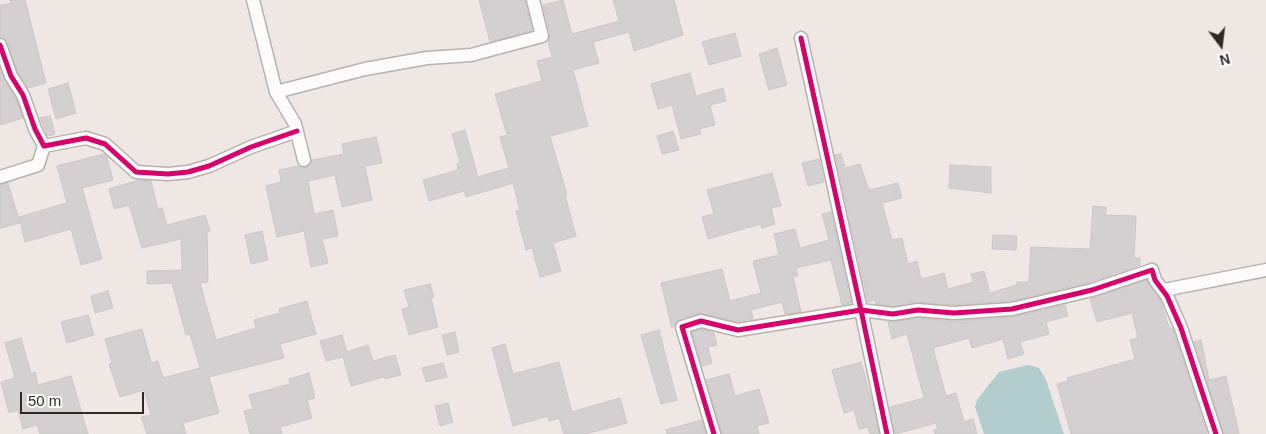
<!DOCTYPE html>
<style>
body{margin:0}
#map{position:relative;width:1266px;height:434px;overflow:hidden;background:#efe7e3;font-family:Helvetica,sans-serif}
canvas{display:block}
.north{position:absolute;left:1196px;top:20px;width:50px;height:50px;-webkit-text-stroke:4px #fff;paint-order:stroke;rotate:165deg;font-size:14px;font-weight:700;line-height:20px;text-align:center;color:#302a27}
.north::after{content:'';display:block;margin:auto;width:18px;height:22px;background:#302a27;clip-path:polygon(50% 0,100% 100%,50% 72%,0 100%)}
.scale{position:absolute;left:20px;top:392px;width:124px;height:22px;box-sizing:border-box;border:2px solid #302a27;border-top:0;padding-left:6px;font-size:15px;line-height:18px;white-space:nowrap;color:#302a27;-webkit-text-stroke:4px #fff;paint-order:stroke}
</style>
<div id="map">
<canvas width="1266" height="434"></canvas>
<div class="north">N</div>
<div class="scale">50 m</div>
</div>
<script>
const ctx = document.querySelector('canvas').getContext('2d');
ctx.lineJoin = 'round';
function fill(path, color) { ctx.fillStyle = color; ctx.fill(path, 'evenodd'); }
const toPath = rows => new Path2D(rows.map(r => 'M' + r).join(''));
function strokePath(path, color, width, dash) { ctx.strokeStyle = color; ctx.lineWidth = width; ctx.lineCap = dash ? 'butt' : 'round'; ctx.setLineDash(dash || []); ctx.stroke(path); }
const water = toPath([
 [1028,365,1039,368,1046,380,1064,434,984,434,975,407,977,400,999,372]
]);
const building = toPath([
 [10,0,25,0,46,83,28,88,18,72,7,42,0,37,0,6,11,3,10,0],
 [479,0,525,0,532,30,490,42,479,0],
 [563,0,572,34,619,21,613,0,674,0,683,35,634,51,629,32,593,42,599,63,573,70,588,126,550,136,567,195,565,195,576,236,553,243,561,271,540,277,532,248,526,250,516,211,520,210,513,183,466,197,464,191,429,201,423,180,458,170,457,164,460,163,452,134,465,130,478,177,509,168,500,137,507,135,495,94,542,81,537,61,552,57,548,41,550,34,543,5,563,0],
 [735,33,741,56,709,65,702,42,735,33],
 [777,48,787,85,769,90,759,54,777,48],
 [0,69,16,99,23,118,0,125,0,69],
 [690,73,696,96,723,88,726,101,710,105,715,125,699,129,701,134,681,139,672,105,658,109,651,84,690,73],
 [68,83,76,113,56,119,48,89,68,83],
 [50,116,55,134,48,136,40,118,50,116],
 [673,131,679,150,662,154,657,136,673,131],
 [376,137,382,163,365,166,372,200,342,207,335,175,308,181,314,214,333,210,338,236,322,239,328,263,311,267,304,231,277,237,266,186,281,182,279,170,299,166,306,168,312,160,344,154,342,144,376,137],
 [104,154,107,157,113,180,82,188,102,259,81,265,71,229,25,242,19,217,67,203,57,166,104,154],
 [841,154,845,168,860,164,869,190,898,183,902,198,882,203,892,240,902,238,908,264,917,261,921,279,944,273,948,289,973,282,971,274,984,271,990,293,1017,285,1017,282,1029,282,1031,247,1090,249,1093,206,1106,207,1105,215,1136,216,1134,258,1140,258,1140,265,1090,282,1011,301,954,305,917,302,893,306,876,304,875,300,868,302,835,155,841,154],
 [819,159,824,182,808,186,802,163,819,159],
 [950,165,991,167,991,193,949,188,950,165],
 [772,173,781,206,771,208,775,224,762,228,761,224,708,239,702,217,714,214,707,190,772,173],
 [139,180,151,181,158,209,162,208,167,225,205,215,210,231,207,232,208,282,200,283,216,340,256,328,254,320,280,313,279,309,307,301,316,334,280,344,284,358,209,377,219,413,183,423,186,434,147,434,141,417,151,415,144,390,120,397,109,364,112,363,105,339,142,329,151,363,158,361,163,378,200,368,190,334,186,335,172,283,147,284,147,271,182,270,181,239,142,248,129,205,114,209,109,189,139,180],
 [8,183,20,223,0,228,0,185,8,183],
 [831,212,851,303,842,305,831,260,796,268,798,276,793,277,801,312,785,314,782,302,751,310,753,319,738,322,699,313,679,319,672,328,661,283,722,269,730,301,761,293,753,261,779,255,774,234,795,229,800,248,829,240,822,214,831,212],
 [262,231,268,260,251,264,245,235,262,231],
 [993,235,1017,236,1016,250,992,249,993,235],
 [1147,280,1160,300,1169,327,1173,329,1207,434,1071,434,1057,384,1068,381,1067,378,1135,359,1130,340,1138,338,1132,313,1097,322,1090,299,1147,280],
 [430,284,434,297,431,298,438,327,409,335,402,309,409,307,404,290,430,284],
 [108,291,113,308,95,313,91,296,108,291],
 [1065,305,1068,316,1046,322,1049,334,1020,342,1024,354,1008,359,1003,339,972,348,969,338,933,348,946,396,956,393,964,422,973,419,977,434,935,434,934,430,938,429,936,423,895,434,890,407,924,398,907,334,892,339,888,322,918,318,954,321,1013,317,1065,305],
 [88,315,94,335,67,343,61,322,88,315],
 [701,329,714,333,717,345,708,347,712,363,702,366,692,332,701,329],
 [659,330,677,400,661,404,641,335,659,330],
 [455,332,459,352,447,355,442,335,455,332],
 [342,335,347,352,368,345,373,361,395,355,401,375,385,379,384,377,351,386,343,357,326,361,320,341,342,335],
 [21,338,31,374,35,372,38,385,71,376,88,434,40,434,37,425,23,429,18,410,9,413,1,382,15,378,5,343,21,338],
 [1201,340,1209,380,1226,376,1239,434,1224,434,1194,342,1201,340],
 [505,344,513,374,559,362,572,412,620,398,627,423,585,434,564,434,559,418,549,421,548,416,513,426,492,348,505,344],
 [861,362,872,402,879,434,870,434,868,427,859,429,854,410,844,413,832,370,861,362],
 [443,363,447,377,426,382,422,368,443,363],
 [309,373,315,398,307,400,312,418,280,427,282,434,250,434,244,411,253,409,249,395,290,384,289,379,309,373],
 [729,374,735,396,759,389,769,423,757,426,759,434,722,434,706,380,729,374],
 [448,403,453,422,440,426,435,406,448,403],
 [701,420,706,434,667,434,666,430,701,420]
]);
const street = toPath([
 [253,0,276,92,295,124,304,160],
 [801,38,861,310,893,314,918,310,954,313,1012,309,1092,290,1152,270,1155,280,1167,296,1181,328,1216,434],
 [0,45,11,76,23,95,35,129,44,146,86,138,105,144,136,172,168,174,188,172,209,166,251,147,297,131],
 [276,92,365,69,427,58,471,55,542,36,533,0],
 [0,177,38,165,44,146],
 [1164,290,1266,270],
 [714,434,682,327,701,321,738,330,861,310,887,434]
]);
const cycleway = toPath([
 [801,38,861,310,893,314,918,310,954,313,1012,309,1092,290,1152,270,1155,280,1167,296,1181,328,1216,434],
 [0,45,11,76,23,95,35,129,44,146,86,138,105,144,136,172,168,174,188,172,209,166,251,147,297,131],
 [714,434,682,327,701,321,738,330,861,310,887,434]
]);
fill(water, '#b3ccce');
fill(building, '#d4cfd0');
strokePath(building, '#cbc7c8', 1);
strokePath(street, '#b8b2af', 15);
strokePath(street, '#fdfbfb', 12);
strokePath(cycleway, '#d6006c', 5);
</script>
